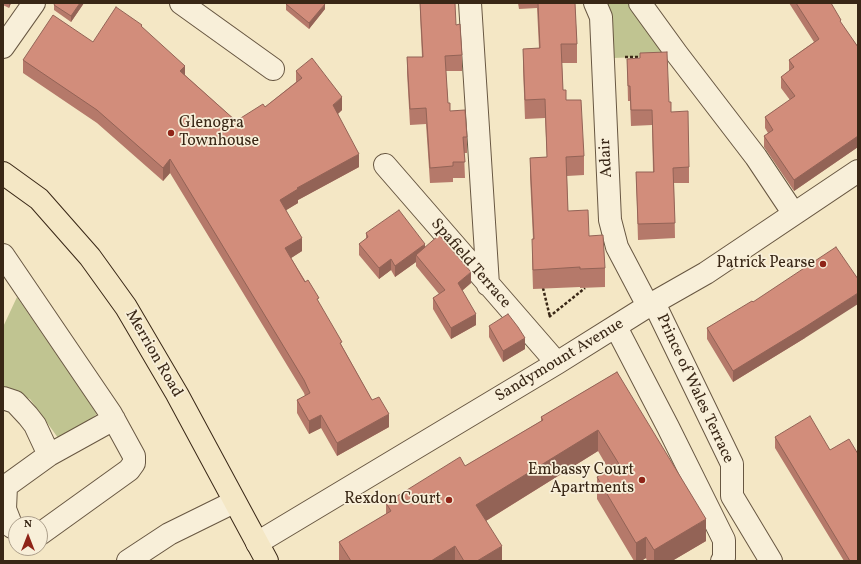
<!DOCTYPE html>
<style>
body{margin:0}
#map{position:relative;width:861px;height:564px;overflow:hidden;background:#f4e7c5;font-family:Vollkorn,serif}
canvas{display:block}
.frame{position:absolute;inset:0;border:4px solid #392716;pointer-events:none}
.north{position:absolute;left:8px;top:516px;width:40px;height:40px;box-sizing:border-box;background:#f8efd9;border:1px solid #ac9f8b;border-radius:50%;rotate:0deg;font-size:11px;font-weight:700;line-height:16px;text-align:center;color:#392716}
.north::after{content:'';display:block;margin:auto;width:14px;height:18px;background:#8f2418;clip-path:polygon(50% 0,100% 100%,50% 72%,0 100%)}
</style>
<div id="map">
<canvas width="861" height="564"></canvas>
<div class="frame"></div>
<div class="north">N</div>
</div>
<script>
const ctx = document.querySelector('canvas').getContext('2d');
ctx.lineJoin = 'round';
function fill(path, color) { ctx.fillStyle = color; ctx.fill(path, 'evenodd'); }
const toPath = rows => new Path2D(rows.map(r => 'M' + r).join(''));
function strokePath(path, color, width, dash) { ctx.strokeStyle = color; ctx.lineWidth = width; ctx.lineCap = dash ? 'butt' : 'round'; ctx.setLineDash(dash || []); ctx.stroke(path); }
function write(font, color, halo, rows, align = 'center') {
  ctx.font = font + ' Vollkorn,serif'; ctx.lineWidth = 3.5; ctx.setLineDash([]); ctx.textBaseline = 'middle'; ctx.strokeStyle = halo; ctx.fillStyle = color; for (const [text, x, y, turn = 0] of rows) {
    ctx.save(); ctx.translate(x, y); ctx.rotate((+turn || 0) * Math.PI / 180); ctx.textAlign = isNaN(turn) ? turn : align; if (halo) ctx.strokeText(text, 0, 0); ctx.fillText(text, 0, 0); ctx.restore();
  }
}
const green = toPath([
 [607,3,632,3,670,56,613,58,611,17],
 [17,297,97,414,61,442,30,399,3,388,3,327]
]);
const path = toPath([
 [625,57,642,57],
 [543,288,550,317],
 [549,317,585,288]
]);
const minor = toPath([
 [181,3,273,69],
 [470,3,488,285],
 [595,3,601,17,610,220,617,247,648,306],
 [640,3,677,54,756,157,794,214],
 [3,47,34,3],
 [385,165,557,363],
 [3,255,111,414,134,456,134,463,129,470,40,534],
 [654,303,732,464,732,496,771,561],
 [616,327,668,427,724,540,724,558,722,561],
 [3,398,15,402,28,416,35,425,49,455],
 [3,486,6,486,49,455,114,419],
 [6,486,5,509,12,527],
 [257,543,557,363,648,306,706,273,858,171],
 [128,561,169,534,234,502]
]);
const major = toPath([
 [3,173,39,199,90,257,126,307,177,394,267,561]
]);
const wall = toPath([
 [3,3,11,3,9,8,3,5],
 [84,3,71,22,54,10,54,5],
 [420,3,456,25,462,55,462,71,446,71,448,103,450,111,467,137,467,153,464,153,465,178,453,178,453,182,430,183,426,124,410,125,407,73,407,57,422,57,420,14],
 [518,3,575,3,577,44,577,63,562,63,563,90,584,156,584,175,567,176,568,211,589,236,605,268,605,287,580,288,580,287,533,289,532,258,533,239,530,177,530,158,547,157,545,118,525,119,523,68,523,49,539,48,537,8,519,9],
 [789,3,831,3,841,23,858,47,858,147,794,191,764,147,764,136,768,133,765,128,765,117,790,100,781,88,781,77,789,71,789,60,814,42],
 [286,4,325,9,309,29,286,10],
 [142,27,185,75,236,121,265,107,296,82,296,71,342,110,338,114,359,167,298,200,298,203,286,210,302,251,291,258,319,303,342,346,372,400,389,427,337,456,321,428,309,434,297,413,297,400,305,396,304,393,170,173,163,181,97,123,23,73,23,60,93,42],
 [627,59,669,102,671,112,689,167,689,183,674,183,675,238,638,240,636,172,653,172,652,125,631,126,630,101,628,101],
 [366,233,425,247,471,283,462,291,476,325,451,339,433,309,433,298,439,294,416,266,416,262,395,277,391,270,379,279,359,255,359,244,366,239],
 [753,302,805,338,733,382,707,339,707,328],
 [489,326,525,349,503,362,489,337],
 [617,372,706,541,672,561,647,561,646,558,641,561,634,561,597,499,597,477,609,470,598,451,486,521,502,561,339,561,339,542,386,514,386,503,465,466,541,421,541,417],
 [775,437,858,561,844,561,775,448]
]);
const shadedWall = toPath([
 [9,3,11,3,9,8],
 [80,3,84,3,71,22,71,16],
 [325,4,325,9,309,29,309,23],
 [185,66,185,79,180,71],
 [342,97,342,110,333,118,333,105],
 [858,136,858,147,794,191,794,180],
 [359,154,359,167,298,200,298,203,280,214,280,200,297,188],
 [170,159,170,173,163,181,163,168],
 [302,238,302,251,285,262,285,248],
 [425,244,425,255,416,255,416,262,395,277,395,266],
 [391,259,391,270,379,279,379,268],
 [471,272,471,283,458,294,458,283],
 [858,293,858,304,805,338,733,382,733,371],
 [476,314,476,325,451,339,451,328],
 [525,338,525,349,503,362,503,351],
 [389,414,389,427,337,456,337,443],
 [321,415,321,428,309,434,309,421],
 [598,430,598,451,476,527,476,505],
 [706,519,706,541,672,561,654,561,654,550],
 [646,537,646,558,641,561,636,561,636,543],
 [455,546,455,561,431,561],
 [502,546,502,561,477,561]
]);
const building = toPath([
 [55,3,80,3,71,16,54,5,55,3],
 [287,3,324,3,325,4,309,23,286,4,287,3],
 [420,3,455,3,456,25,460,24,462,55,445,56,448,103,450,103,450,111,465,110,467,137,463,137,465,162,453,162,453,166,430,168,426,108,410,109,407,57,423,57,420,3],
 [538,3,575,3,577,44,561,44,563,90,566,90,566,100,581,100,584,156,566,157,568,211,588,210,589,236,603,235,605,268,580,269,580,267,533,270,532,239,534,239,530,158,547,157,545,99,525,100,523,49,540,48,538,3],
 [796,3,831,3,841,20,840,21,858,47,858,136,794,180,764,136,773,130,765,117,795,96,781,77,794,67,789,60,819,39,796,3],
 [116,7,142,25,141,26,185,66,180,71,236,121,263,104,265,107,302,78,296,71,312,58,342,97,333,105,359,154,297,188,298,189,280,200,302,238,285,248,305,282,308,280,319,298,317,299,342,342,340,343,372,400,379,397,389,414,337,443,321,415,309,421,297,400,310,393,304,380,170,159,163,168,97,110,23,60,53,15,93,42,116,7],
 [667,52,669,102,671,102,671,112,688,111,689,167,673,168,675,223,638,224,636,172,654,172,652,110,631,110,630,86,628,86,627,59,640,58,640,53,667,52],
 [399,210,425,244,395,266,391,259,379,268,359,244,368,237,366,233,399,210],
 [439,235,471,272,458,283,476,314,451,328,433,298,445,290,416,255,439,235],
 [836,247,858,279,858,293,805,327,733,371,707,328,752,301,753,302,836,247],
 [508,314,518,327,525,338,503,351,489,326,508,314],
 [617,372,706,519,654,550,646,537,636,543,597,477,619,464,598,430,476,505,502,546,477,561,464,561,455,546,431,561,351,561,339,542,391,511,386,503,460,457,465,466,543,420,541,417,617,372],
 [810,416,830,450,849,439,858,454,858,561,850,561,775,437,810,416]
]);
const markers = [
 [171,133,4,"#8f2418"],
 [823,264,4,"#8f2418"],
 [642,480,4,"#8f2418"],
 [449,500,4,"#8f2418"]
];
const poiNames = [
 ["Glenogra",179,124,"left"],
 ["Townhouse",179,142,"left"],
 ["Patrick Pearse",815,264],
 ["Embassy Court",634,471],
 ["Apartments",634,489],
 ["Rexdon Court",441,500]
];
const streetNames = [
 ["Adair",607,158,-93],
 ["Spafield Terrace",470,264,49],
 ["Merrion Road",153,354,60],
 ["Sandymount Avenue",560,361,-31],
 ["Prince of Wales Terrace",694,389,65]
];
fill(green, '#c0c491');
strokePath(minor, '#685742', 24);
strokePath(major, '#392716', 24);
strokePath(path, '#392716', 2.5, [3, 2]);
strokePath(minor, '#f8efd9', 22);
strokePath(major, '#f4e7c5', 22);
fill(wall, '#b5796a');
fill(shadedWall, '#936356');
fill(building, '#d28d7b');
strokePath(building, '#936356', 1);
for (const [x, y, r, color] of markers) { const dot = new Path2D(); dot.arc(x, y, r, 0, 2 * Math.PI); ctx.fillStyle = color; ctx.fill(dot); strokePath(dot, '#f8efd9', 1.5); }
write('16px', '#392716', '#f8efd9', poiNames, 'right');
write('16px', '#392716', '#f8efd9', streetNames);
</script>
